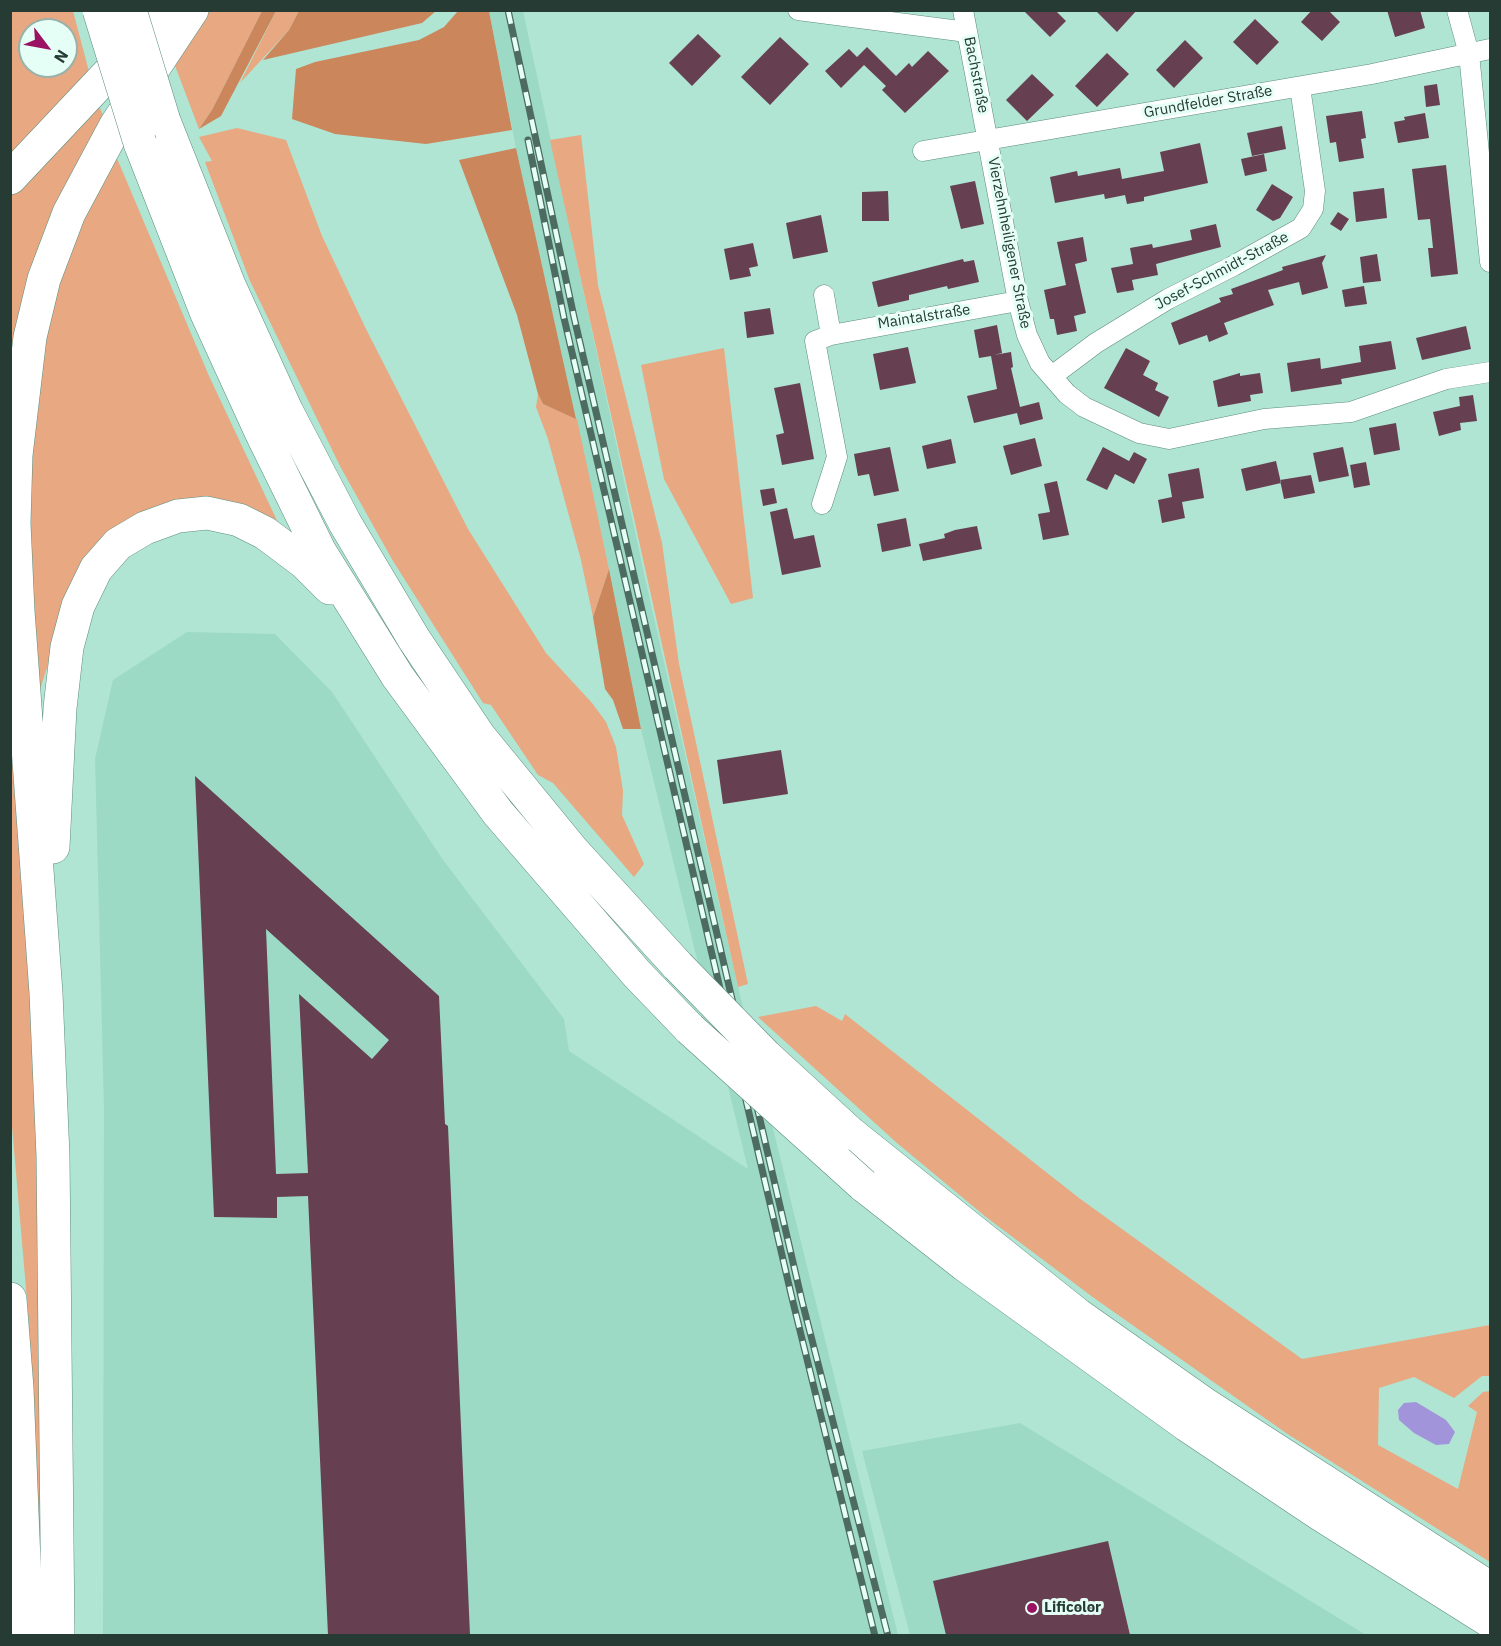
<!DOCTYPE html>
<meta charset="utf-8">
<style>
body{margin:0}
#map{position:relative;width:1501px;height:1646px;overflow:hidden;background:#b0e4d3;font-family:"IBM Plex Sans",sans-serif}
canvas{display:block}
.frame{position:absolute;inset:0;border:12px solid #263b34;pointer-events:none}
.north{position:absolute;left:18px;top:18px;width:60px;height:60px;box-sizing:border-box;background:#e5fff6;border:2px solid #99b1a8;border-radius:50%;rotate:122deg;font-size:16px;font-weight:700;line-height:24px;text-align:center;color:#263b34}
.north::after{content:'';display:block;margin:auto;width:21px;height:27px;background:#9c1262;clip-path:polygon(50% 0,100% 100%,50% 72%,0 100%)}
</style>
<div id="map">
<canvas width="1501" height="1646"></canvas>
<div class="frame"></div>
<div class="north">N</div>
</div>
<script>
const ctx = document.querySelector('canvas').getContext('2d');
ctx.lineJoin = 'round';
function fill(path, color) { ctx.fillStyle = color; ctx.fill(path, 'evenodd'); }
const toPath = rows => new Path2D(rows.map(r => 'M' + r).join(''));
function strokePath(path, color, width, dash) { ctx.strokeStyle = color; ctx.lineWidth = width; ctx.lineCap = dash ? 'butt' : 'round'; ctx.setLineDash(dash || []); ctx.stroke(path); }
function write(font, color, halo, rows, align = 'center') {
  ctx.font = font + ' "IBM Plex Sans",sans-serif'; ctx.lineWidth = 6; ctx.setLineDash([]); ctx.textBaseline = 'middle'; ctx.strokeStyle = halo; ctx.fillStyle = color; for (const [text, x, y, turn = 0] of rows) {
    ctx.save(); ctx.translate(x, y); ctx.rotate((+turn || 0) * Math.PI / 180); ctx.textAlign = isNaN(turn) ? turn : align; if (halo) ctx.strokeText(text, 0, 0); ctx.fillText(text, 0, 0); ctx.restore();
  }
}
const built = toPath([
 [489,11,523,11,647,587,738,987,898,1635,103,1636,104,1107,95,759,113,680,187,632,275,634,332,692,443,860,564,1019,569,1051,748,1169,641,729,609,569,516,148],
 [1020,1423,1366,1635,910,1635,862,1451]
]);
const green = toPath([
 [11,11,73,11,92,83,11,171],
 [30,30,66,30,66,66,30,66],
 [208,11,262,11,212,110,199,129,174,63],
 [276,11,299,11,289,30,240,83],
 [98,104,106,122,11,373,11,192],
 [237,128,286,140,322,236,366,329,468,529,546,653,592,703,606,722,616,747,623,791,622,815,644,864,634,877,553,783,538,775,491,705,483,703,393,561,341,468,250,281,205,162,212,161,199,137],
 [581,135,598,285,662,543,679,664,748,984,738,987,550,140],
 [116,156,209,376,280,527,159,511,56,640,38,695,27,492,37,375,55,292,89,204],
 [724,348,753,598,731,604,664,479,641,365],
 [538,394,543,404,577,419,609,569,593,617,581,560,548,439,536,407],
 [10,715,36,1080,42,1602,29,1323,10,1103],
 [816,1006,842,1021,845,1014,1079,1198,1302,1359,1490,1325,1490,1376,1482,1376,1454,1398,1414,1377,1379,1388,1378,1445,1458,1489,1477,1412,1468,1406,1483,1392,1490,1391,1490,1562,1286,1433,1094,1298,986,1217,897,1143,758,1017]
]);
const forest = toPath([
 [262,11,276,11,221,116,199,129,212,110],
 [299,11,299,10,436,11,422,23,263,60,289,30],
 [458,11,489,11,512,130,426,144,335,134,292,119,296,69,315,62,419,40,444,27],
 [516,148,576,419,543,404,538,394,517,315,459,160],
 [609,569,641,729,623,729,613,700,605,689,593,617]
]);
const water = toPath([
 [1416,1402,1446,1420,1455,1432,1449,1444,1436,1445,1414,1433,1399,1420,1398,1410,1404,1403]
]);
const building = toPath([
 [1023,10,1055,10,1066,21,1050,37],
 [1095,10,1137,10,1117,32],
 [1312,10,1328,10,1340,22,1322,41,1301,22],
 [1387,10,1420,10,1425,28,1395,37],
 [1255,19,1279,42,1257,65,1233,42],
 [698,34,721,56,692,86,669,63],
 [780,37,809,64,770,105,741,77],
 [1185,40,1203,58,1174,88,1156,70],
 [867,47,896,76,909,63,912,67,928,51,949,71,905,113,882,90,886,86,864,65,841,88,825,71,849,49,857,57],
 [1107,53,1129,74,1097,107,1075,86],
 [1032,74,1054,95,1027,121,1006,100],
 [1437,84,1440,105,1426,107,1424,86],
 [1362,111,1366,138,1361,139,1364,158,1339,162,1336,142,1330,143,1326,116],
 [1425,113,1429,138,1398,143,1394,122,1405,120,1404,117],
 [1282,126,1286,149,1252,156,1247,133],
 [1200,143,1208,183,1144,197,1144,201,1127,204,1125,195,1105,199,1104,194,1055,203,1050,177,1077,171,1078,176,1120,168,1122,179,1164,171,1160,152],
 [1264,154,1267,171,1245,176,1241,159],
 [1446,165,1458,274,1431,277,1428,248,1433,248,1430,219,1418,220,1412,169],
 [975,181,984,224,961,229,950,186],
 [1272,184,1293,197,1280,218,1273,221,1256,210],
 [1384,188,1387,218,1356,222,1353,192],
 [888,191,889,221,862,221,862,192],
 [1338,212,1349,219,1341,231,1330,224],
 [821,215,828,252,793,259,786,223],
 [1216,224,1221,247,1156,264,1158,275,1132,280,1134,290,1117,293,1111,268,1133,264,1130,248,1152,244,1153,248,1192,240,1190,230],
 [1083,237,1087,261,1075,264,1086,313,1074,316,1077,331,1057,335,1054,319,1050,319,1044,290,1066,285,1057,242],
 [753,243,758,266,749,268,751,276,730,280,724,249],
 [1377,254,1381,281,1363,283,1360,257],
 [1326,255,1322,263,1328,288,1302,295,1299,282,1268,290,1274,305,1224,323,1228,334,1209,342,1207,335,1179,345,1171,323,1221,302,1219,298,1233,294,1231,289,1283,270,1282,267],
 [963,259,964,262,974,260,979,282,948,289,947,286,909,295,909,300,878,307,872,282],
 [1364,286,1367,304,1345,307,1342,290],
 [770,308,774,334,747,338,744,312],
 [997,325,1002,353,994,355,1011,352,1013,367,1011,368,1020,407,1039,402,1043,419,1020,425,1017,413,974,423,967,396,997,389,991,356,979,358,974,330],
 [1466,326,1471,349,1422,360,1416,338],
 [1391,341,1396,369,1341,379,1342,384,1291,392,1287,363,1320,358,1321,369,1361,362,1359,346],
 [908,347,916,383,880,390,873,354],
 [1126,348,1150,361,1143,375,1158,383,1155,390,1169,397,1159,417,1104,388],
 [1240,373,1240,376,1260,373,1263,393,1250,395,1251,401,1218,407,1213,381],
 [800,383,814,459,782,465,776,435,784,433,774,388],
 [1473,395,1477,421,1460,423,1461,430,1439,436,1433,412,1460,406,1459,397],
 [1396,423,1400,450,1374,455,1369,428],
 [1035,438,1042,466,1011,475,1003,446],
 [951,439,956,463,927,469,922,446],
 [890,447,899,491,874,496,869,474,858,476,854,454],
 [1103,447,1129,461,1134,452,1147,459,1134,484,1115,474,1107,490,1086,480],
 [1343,447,1349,476,1319,482,1313,453],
 [1276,461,1281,483,1246,491,1241,469],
 [1366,462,1370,485,1354,488,1350,465],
 [1199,468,1204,498,1182,502,1185,518,1162,523,1158,500,1172,497,1168,474],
 [1311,475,1315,493,1284,499,1280,480],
 [1057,481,1069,535,1043,540,1038,514,1050,512,1044,484],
 [774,488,777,503,763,506,760,490],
 [787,508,794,539,814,535,821,567,782,575,770,512],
 [906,518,911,546,882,552,877,524],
 [977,526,982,549,923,561,919,544,945,538,944,534,955,530],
 [781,750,788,794,723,804,717,760],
 [195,776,439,996,445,1124,448,1126,470,1635,328,1635,308,1196,277,1197,277,1218,214,1217],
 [266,929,389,1040,372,1059,299,994,308,1173,276,1174],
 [1108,1541,1130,1635,946,1635,933,1581]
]);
const minor = toPath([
 [798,10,967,32],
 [963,10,1018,301,1027,335,1040,363,1067,394,1084,407,1139,433,1169,439,1264,419,1351,412,1446,379,1490,372],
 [1457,10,1469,54,1490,262],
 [923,151,1372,74,1490,49],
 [824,295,831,335,1018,301],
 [1052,376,1096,343,1168,299,1233,266,1301,228,1313,209,1315,191,1300,87],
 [822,504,837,457,815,341,831,335]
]);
const motorway = toPath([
 [164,121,229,285,287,412,345,523,414,639,479,736,573,851,678,966],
 [140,143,207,314,261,432,320,552,398,677,498,813,637,974,690,1029],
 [10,178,139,41,160,10],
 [53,847,60,708,67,647,78,606,96,569,118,544,145,528,178,516,207,513,239,520,265,533,305,563,330,588],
 [850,1133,1078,1315,1203,1403,1490,1588],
 [863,1185,965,1265,1187,1425,1320,1514,1490,1621],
 [10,1299,17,1388,27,1636],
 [58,1636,53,1156,46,993,18,611,14,523,16,455,30,337,44,279,69,213,116,125,192,10]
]);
const rail = toPath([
 [508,10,574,317,802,1301,888,1636],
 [528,140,564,318,792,1298,875,1636]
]);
const motorwayBridge = toPath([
 [99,10,140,143],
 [130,10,164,121],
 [678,966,766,1056,850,1133],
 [690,1029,863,1185]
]);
const markers = [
 [1032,1608,6,"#9c1262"]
];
const streetNames = [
 ["Bachstraße",976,75,79],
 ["Grundfelder Straße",1208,102,-10],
 ["Vierzehnheiligener Straße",1009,243,79],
 ["Josef-Schmidt-Straße",1222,271,-28],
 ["Maintalstraße",924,317,-9]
];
const poiNames = [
 ["Lificolor",1044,1608]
];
fill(built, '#9cdac5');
fill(green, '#e8a881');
fill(forest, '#cb865b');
fill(water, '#a294db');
fill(building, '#663f50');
strokePath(minor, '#5c8d7d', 21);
strokePath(motorway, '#5c8d7d', 34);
strokePath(minor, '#fff', 20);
strokePath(motorway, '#fff', 33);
strokePath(rail, '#4d6b61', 7);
strokePath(rail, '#e5fff6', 4.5, [14]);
strokePath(motorwayBridge, '#5c8d7d', 34, []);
strokePath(motorwayBridge, '#fff', 33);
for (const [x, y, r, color] of markers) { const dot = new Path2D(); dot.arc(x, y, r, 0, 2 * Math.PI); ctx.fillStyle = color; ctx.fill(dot); strokePath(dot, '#e5fff6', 2); }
write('15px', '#263b34', '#e5fff6', streetNames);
write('bold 15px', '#263b34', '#e5fff6', poiNames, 'left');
</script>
